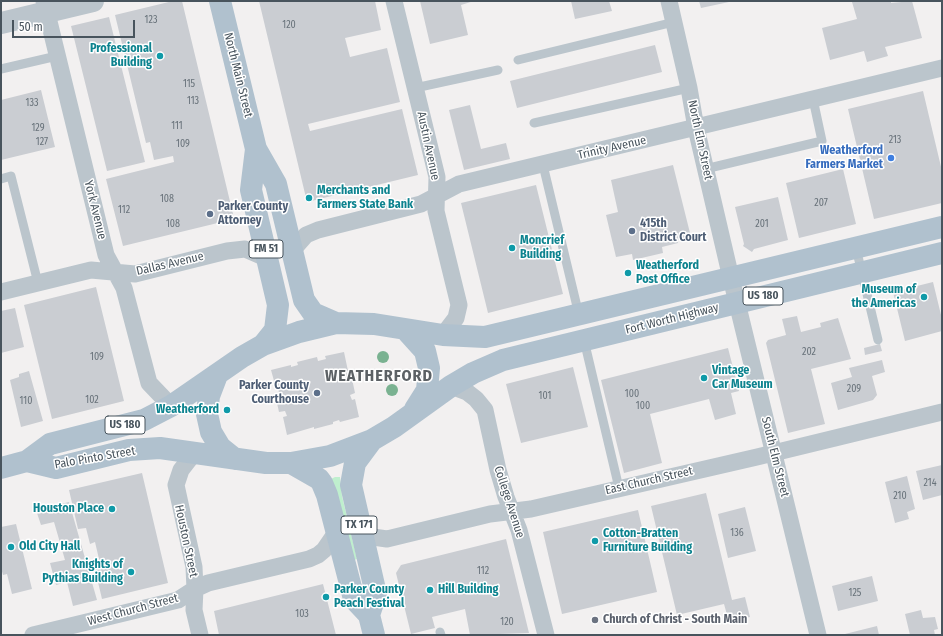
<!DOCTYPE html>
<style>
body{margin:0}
#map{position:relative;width:943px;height:636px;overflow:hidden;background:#f2f0f0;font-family:"Fira Sans Condensed",sans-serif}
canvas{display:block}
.frame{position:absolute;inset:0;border:2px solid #48545d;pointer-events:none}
.scale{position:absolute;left:12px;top:20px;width:123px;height:18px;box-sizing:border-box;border:2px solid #48545d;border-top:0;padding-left:5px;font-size:12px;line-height:14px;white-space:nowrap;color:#48545d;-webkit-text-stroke:3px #fff;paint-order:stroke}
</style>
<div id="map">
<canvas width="943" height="636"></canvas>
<div class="frame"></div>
<div class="scale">50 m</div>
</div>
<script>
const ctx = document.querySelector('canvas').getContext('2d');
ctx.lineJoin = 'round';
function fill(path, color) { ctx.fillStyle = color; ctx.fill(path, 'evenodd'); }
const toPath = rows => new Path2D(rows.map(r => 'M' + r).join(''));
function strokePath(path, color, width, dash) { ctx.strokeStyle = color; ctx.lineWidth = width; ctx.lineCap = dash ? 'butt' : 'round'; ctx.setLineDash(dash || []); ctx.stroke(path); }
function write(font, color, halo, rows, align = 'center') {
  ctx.font = font + ' "Fira Sans Condensed",sans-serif'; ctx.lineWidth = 3; ctx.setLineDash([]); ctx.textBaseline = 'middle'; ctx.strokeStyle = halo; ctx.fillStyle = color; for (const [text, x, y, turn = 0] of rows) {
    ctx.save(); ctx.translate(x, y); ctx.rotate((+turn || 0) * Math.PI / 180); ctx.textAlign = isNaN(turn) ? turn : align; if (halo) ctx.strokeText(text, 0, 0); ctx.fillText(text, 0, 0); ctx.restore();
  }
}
const green = toPath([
 [335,477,340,477,342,496,357,559,354,560,331,479]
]);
const building = toPath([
 [173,1,182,1,233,214,230,220,123,246,106,179,174,162,173,156,154,160,150,142,146,143,115,15],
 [259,1,375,1,381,30,345,38,350,57,387,48,400,102,308,124,310,131,402,109,418,175,307,202],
 [420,1,474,1,461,5,468,35,430,44],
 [571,1,609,1,612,11,575,19],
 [699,1,729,1,729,2,701,8],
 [856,1,891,1,891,3,912,1,922,38,885,47,888,56,867,62,864,51,830,60,822,28,857,19,852,2],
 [109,17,145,162,107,171,71,26],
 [655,45,662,72,517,108,510,81],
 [41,90,55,147,1,160,1,100],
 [923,91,942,171,942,203,874,219,848,109],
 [470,105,481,149,506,143,510,159,464,170,449,110],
 [673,165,691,237,677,240,678,243,662,247,663,253,633,260,632,254,616,257,606,215,618,212,611,180],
 [843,169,856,224,799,238,786,183],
 [536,185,563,294,488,313,461,203],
 [778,197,788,240,754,249,752,252,743,246,744,244,735,207],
 [933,282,942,319,942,331,905,341,893,292],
 [96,287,124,401,52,419,24,305],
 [15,308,24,347,1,353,1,311],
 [797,316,801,332,821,327,820,323,838,318,851,359,811,369,825,424,788,433,766,343,768,340,786,335,782,319],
 [880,344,882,351,865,355,864,348],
 [728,348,739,391,731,393,736,414,715,420,709,399,650,414,662,463,624,473,601,380],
 [344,352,348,371,346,371,347,375,351,374,355,393,350,395,352,400,355,399,359,417,340,422,339,420,333,422,333,424,314,429,314,427,287,435,283,417,287,416,285,411,279,412,275,394,279,393,278,388,276,388,271,370,291,365,291,367,298,365,297,362,317,357,318,361,326,359,325,356],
 [882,360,885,372,872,376,877,395,873,400,838,410,831,383,852,377,849,368],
 [573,367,588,427,521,443,506,384],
 [29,371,43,421,21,427,10,380,19,377,19,374],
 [942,465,942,495,923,500,916,471],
 [142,473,168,583,102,599,93,561,99,559,95,542,90,544,86,528,78,529,69,490],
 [907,476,915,509,907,512,909,519,895,523,885,482],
 [706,493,732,600,745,597,750,617,729,622,724,604,677,615,651,506],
 [69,502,97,600,73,606,67,582,56,585,50,563,65,560,54,522,41,525,36,510],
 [745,507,756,551,728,558,718,514],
 [638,510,657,592,562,614,543,532],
 [16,524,32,589,12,594,7,574,3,575,1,568,1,527],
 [506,539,529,633,470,635,465,609,432,617,435,628,411,634,396,573,401,565],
 [872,576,878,601,838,611,832,586],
 [323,584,336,635,219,635,214,611],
 [921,610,923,618,935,617,938,629,934,630,935,635,910,635,905,614],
 [877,626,879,635,846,635,845,634]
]);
const service = toPath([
 [518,60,674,22],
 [1,69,57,56],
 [415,88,498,70],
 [534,123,689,88],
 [543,165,579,315],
 [705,169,822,141,813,99],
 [1,179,11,176,38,283],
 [856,248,878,340],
 [584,340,619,488],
 [440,632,441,635]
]);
const minor = toPath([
 [44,1,106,255,124,288,149,383,171,406],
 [394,1,437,177,436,211,459,305,456,318,443,335],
 [669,1,689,88,696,128,731,278,818,635],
 [292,251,306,235,318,230,421,204,459,184,942,68],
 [1,292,91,270,135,274,227,251,245,249,268,259],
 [451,386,467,392,476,399,485,410,498,470,506,497,519,530,546,635],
 [195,452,181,470,176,485,194,567,195,589,194,610,200,635],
 [359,525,373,537,387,539,490,514,531,509,757,457,942,412],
 [33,635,178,600,195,589,208,583,309,559,318,555,324,550,337,531]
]);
const tertiary = toPath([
 [1,23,93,1]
]);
const primary = toPath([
 [220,1,256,149,276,184,304,300,313,313,336,323],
 [256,149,251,190,278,305,275,330,263,345],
 [406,330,425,351,429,368,427,390,415,409],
 [217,375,209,396,207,414,211,432,220,447,235,459],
 [27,461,56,468,129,450,160,448,266,463,291,463,330,456,372,440,394,427,451,386,473,373,503,360,942,253],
 [291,463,319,479,322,483,327,495,354,599,369,615,374,635],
 [1,468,27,461,50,444,144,420,171,406,242,357,263,345,299,332,336,323,374,324,443,335,485,337,942,227],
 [369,615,376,594,351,485,355,463,372,440]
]);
const trees = [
 [383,357],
 [392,390]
];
const markers = [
 [160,56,4,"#0f9aa8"],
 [891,158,4,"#3f7fe0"],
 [309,198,4,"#0f9aa8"],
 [210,214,4,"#5c6f8a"],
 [632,231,4,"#5c6f8a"],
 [512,248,4,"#0f9aa8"],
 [628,273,4,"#0f9aa8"],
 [924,297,4,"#0f9aa8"],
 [704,378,4,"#0f9aa8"],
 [317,393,4,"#5c6f8a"],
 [227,410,4,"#0f9aa8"],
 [112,509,4,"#0f9aa8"],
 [595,541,4,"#0f9aa8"],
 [11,547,4,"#0f9aa8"],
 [131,572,4,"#0f9aa8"],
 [430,590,4,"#0f9aa8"],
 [326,597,4,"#0f9aa8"],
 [595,620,4,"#6b7280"]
];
const numberNames = [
 ["123",151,20],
 ["120",289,25],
 ["115",189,84],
 ["113",193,101],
 ["133",32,103],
 ["111",177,126],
 ["129",38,128],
 ["213",895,140],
 ["127",42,142],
 ["109",183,144],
 ["108",167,199],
 ["207",821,203],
 ["112",124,210],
 ["108",173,224],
 ["201",762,224],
 ["202",809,352],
 ["109",97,357],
 ["209",854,389],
 ["100",632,394],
 ["101",545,396],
 ["102",92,400],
 ["110",26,401],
 ["100",643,406],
 ["214",930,483],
 ["210",900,496],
 ["136",737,533],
 ["112",483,571],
 ["125",855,593],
 ["103",302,614],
 ["120",507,622]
];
const shields = [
 [266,249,34],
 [763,296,40],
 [125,425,40],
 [359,525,36]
];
const shieldNames = [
 ["FM 51",266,249],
 ["US 180",763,296],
 ["US 180",125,425],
 ["TX 171",359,525]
];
const cultureNames = [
 ["Professional",152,49,"right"],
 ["Building",152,63,"right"],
 ["Merchants and",317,191],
 ["Farmers State Bank",317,205],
 ["Moncrief",520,241],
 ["Building",520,255],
 ["Weatherford",636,266],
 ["Post Office",636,280],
 ["Museum of",916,290,"right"],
 ["the Americas",916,304,"right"],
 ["Vintage",712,371],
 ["Car Museum",712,385],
 ["Weatherford",219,410,"right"],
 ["Houston Place",104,509,"right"],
 ["Cotton-Bratten",603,534],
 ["Furniture Building",603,548],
 ["Old City Hall",19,547],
 ["Knights of",123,565,"right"],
 ["Pythias Building",123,579,"right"],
 ["Parker County",334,590],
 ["Peach Festival",334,604],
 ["Hill Building",438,590]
];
const streetNames = [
 ["North Main Street",238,75,76],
 ["North Elm Street",700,140,78],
 ["Austin Avenue",428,146,78],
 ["Trinity Avenue",612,148,-13],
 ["York Avenue",95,210,76],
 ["Dallas Avenue",170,264,-13],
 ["Fort Worth Highway",672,319,-14],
 ["South Elm Street",775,457,76],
 ["Palo Pinto Street",95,458,-10],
 ["East Church Street",649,481,-13],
 ["College Avenue",509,502,72],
 ["Houston Street",186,541,78],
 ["West Church Street",133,610,-15]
];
const shopNames = [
 ["Weatherford",883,151],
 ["Farmers Market",883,165]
];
const serviceNames = [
 ["Parker County",218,207],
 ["Attorney",218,221],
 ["415th",640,224],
 ["District Court",640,238],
 ["Parker County",309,386,"right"],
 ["Courthouse",309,400,"right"]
];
const worshipNames = [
 ["Church of Christ - South Main",603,620]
];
const districtNames = [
 ["WEATHERFORD",379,377]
];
fill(green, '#bfefce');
fill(building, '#cacdd2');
strokePath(service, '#bbc5cc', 9);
strokePath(minor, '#bbc5cc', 17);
strokePath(tertiary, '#bbc5cc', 22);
strokePath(primary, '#b0c1ce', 22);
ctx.fillStyle = '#7ab291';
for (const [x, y] of trees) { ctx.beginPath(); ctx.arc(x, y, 6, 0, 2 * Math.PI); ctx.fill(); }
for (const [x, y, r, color] of markers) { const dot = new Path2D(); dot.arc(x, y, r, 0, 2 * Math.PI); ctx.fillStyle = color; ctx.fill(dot); strokePath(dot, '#fff', 1.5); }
write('10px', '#68727a', null, numberNames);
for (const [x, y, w] of shields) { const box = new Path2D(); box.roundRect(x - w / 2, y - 9, w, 18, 3); ctx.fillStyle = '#fff'; ctx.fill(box); strokePath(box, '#48545d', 1); }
write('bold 11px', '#48545d', null, shieldNames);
write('bold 12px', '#0d838f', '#fff', cultureNames, 'left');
write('12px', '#48545d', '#fff', streetNames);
write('bold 12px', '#366cbe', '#fff', shopNames, 'right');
write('bold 12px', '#4e5e75', '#fff', serviceNames, 'left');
write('bold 12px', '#5b616d', '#fff', worshipNames, 'left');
ctx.letterSpacing = '1px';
write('bold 16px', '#5c6165', '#fff', districtNames);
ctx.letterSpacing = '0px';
</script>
